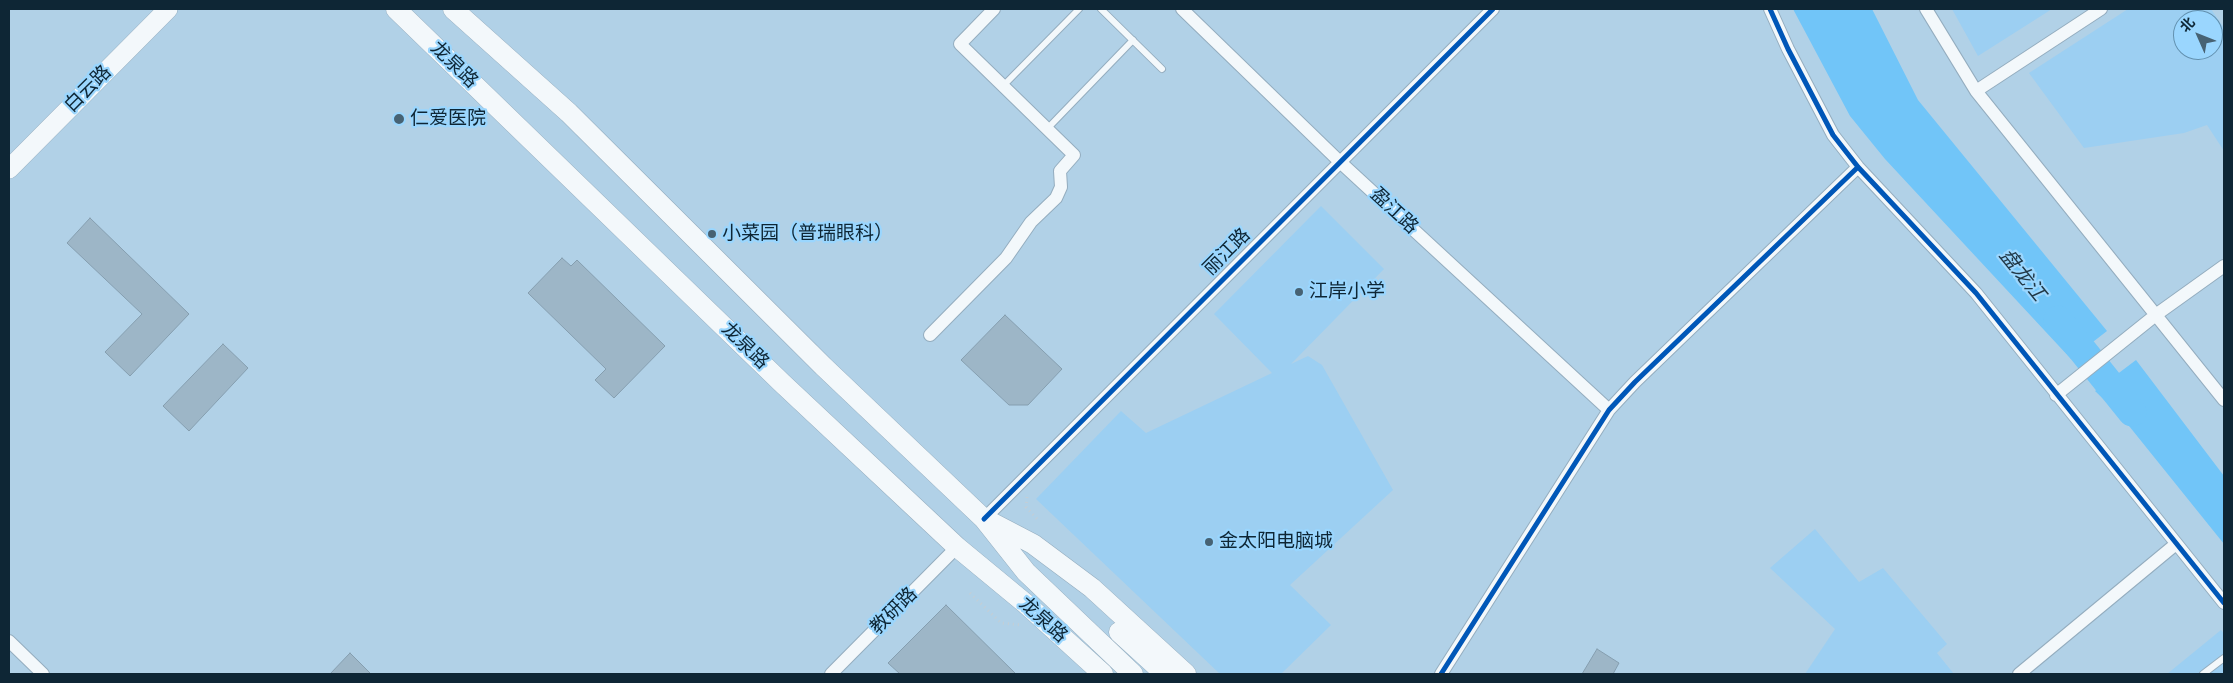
<!DOCTYPE html>
<meta charset="utf-8">
<style>
body{margin:0}
#map{position:relative;width:2233px;height:683px;overflow:hidden;background:#b1d1e7;font-family:"Zilla Slab","Noto Sans SC",serif}
canvas{display:block}
.frame{position:absolute;inset:0;border:10px solid #0e2635;pointer-events:none}
.north{position:absolute;left:2173px;top:10px;width:50px;height:50px;box-sizing:border-box;background:#9ad6fe;border:1px solid #6290ae;border-radius:50%;rotate:314deg;font-size:14px;font-weight:700;line-height:20px;text-align:center;color:#0e2635}
.north::after{content:'';display:block;margin:auto;width:18px;height:22px;background:#476273;clip-path:polygon(50% 0,100% 100%,50% 72%,0 100%)}
</style>
<div id="map">
<canvas width="2233" height="683"></canvas>
<div class="frame"></div>
<div class="north">北</div>
</div>
<script>
const ctx = document.querySelector('canvas').getContext('2d');
ctx.lineJoin = 'round';
function fill(path, color) { ctx.fillStyle = color; ctx.fill(path, 'evenodd'); }
const toPath = rows => new Path2D(rows.map(r => 'M' + r).join(''));
function strokePath(path, color, width, dash) { ctx.strokeStyle = color; ctx.lineWidth = width; ctx.lineCap = dash ? 'butt' : 'round'; ctx.setLineDash(dash || []); ctx.stroke(path); }
function write(font, color, halo, rows, align = 'center') {
  ctx.font = font + ' "Zilla Slab","Noto Sans SC",serif'; ctx.lineWidth = 4.5; ctx.setLineDash([]); ctx.textBaseline = 'middle'; ctx.strokeStyle = halo; ctx.fillStyle = color; for (const [text, x, y, turn = 0] of rows) {
    ctx.save(); ctx.translate(x, y); ctx.rotate((+turn || 0) * Math.PI / 180); ctx.textAlign = isNaN(turn) ? turn : align; if (halo) ctx.strokeText(text, 0, 0); ctx.fillText(text, 0, 0); ctx.restore();
  }
}
const built = toPath([
 [1952,9,2052,9,1978,56],
 [2128,9,2211,9,2224,28,2224,151,2207,125,2184,133,2084,148,2029,73],
 [2183,20,2213,20,2213,50,2183,50],
 [1321,206,1384,269,1291,364,1308,356,1322,365,1393,490,1290,585,1331,625,1281,674,1220,674,1036,499,1121,411,1146,433,1272,373,1214,314],
 [1815,529,1859,582,1883,568,1947,644,1937,653,1954,674,1805,674,1835,629,1770,568],
 [2221,630,2224,634,2224,674,2167,674]
]);
const water = toPath([
 [1793,9,1872,9,1918,100,2107,331,2071,359,1885,159,1850,116],
 [2136,360,2224,476,2224,544,2121,416,2095,391]
]);
const river = toPath([
 [2058,320,2132,412]
]);
const building = toPath([
 [90,218,189,314,130,376,105,352,142,314,67,243,90,218],
 [562,258,571,266,577,260,665,346,614,398,595,380,606,369,528,293,562,258],
 [1005,315,1062,369,1028,405,1009,405,961,360,1005,315],
 [223,344,248,368,189,431,163,406,223,344],
 [946,605,1016,674,900,674,888,663,946,605],
 [1597,649,1619,663,1613,674,1582,674,1597,649],
 [350,653,371,674,330,674,350,653]
]);
const path = toPath([
 [1027,497,1026,507,1039,521],
 [970,593,1001,623,1022,625]
]);
const lane = toPath([
 [1101,9,1162,69],
 [1003,86,1079,9],
 [1047,129,1133,40],
 [2203,674,2224,658]
]);
const street = toPath([
 [1182,9,1339,161,1609,410],
 [1770,9,1788,49,1833,135,1858,167,1976,293,2224,603],
 [1926,9,1976,91,2224,400],
 [1976,91,2101,9],
 [930,335,1006,258,1031,222,1056,198,1061,187,1060,171,1074,155,960,44,994,9],
 [2056,395,2157,314,2224,266],
 [984,519,1493,9],
 [9,641,43,674],
 [831,674,957,547],
 [1441,674,1609,410,1635,382,1858,167],
 [2019,674,2176,544]
]);
const secondary = toPath([
 [9,169,168,9]
]);
const primary = toPath([
 [396,9,782,383,957,547,1026,604,1103,674],
 [453,9,569,113,823,366,984,519,1026,572,1133,674],
 [987,520,1033,544,1092,588,1186,674],
 [1119,632,1165,674]
]);
const cycleway = toPath([
 [1770,9,1788,49,1833,135,1858,167,1976,293,2224,603],
 [984,519,1493,9],
 [1441,674,1609,410,1635,382,1858,167]
]);
const markers = [
 [399,119,6,"#476273"],
 [712,234,5,"#476273"],
 [1299,292,5,"#476273"],
 [1209,542,5,"#476273"]
];
const streetNames = [
 ["龙泉路",454,65,44],
 ["白云路",88,89,-45],
 ["盈江路",1394,211,43],
 ["丽江路",1227,252,-45],
 ["龙泉路",745,346,44],
 ["教研路",894,611,-45],
 ["龙泉路",1043,620,42]
];
const poiNames = [
 ["仁爱医院",410,119],
 ["小菜园（普瑞眼科）",722,234],
 ["江岸小学",1309,292],
 ["金太阳电脑城",1219,542]
];
const waterNames = [
 ["盘龙江",2022,275,51]
];
fill(built, '#9ccff2');
fill(water, '#71c5f8');
strokePath(river, '#71c5f8', 29);
fill(building, '#9db6c7');
strokePath(building, '#859eaf', 1);
strokePath(lane, '#94adbf', 8);
strokePath(street, '#94adbf', 14);
strokePath(secondary, '#94adbf', 20);
strokePath(primary, '#94adbf', 21);
strokePath(path, '#c4ced5', 3, [1, 4]);
strokePath(lane, '#f3f8fb', 6);
strokePath(street, '#f3f8fb', 12);
strokePath(secondary, '#f3f8fb', 19);
strokePath(primary, '#f3f8fb', 20);
strokePath(cycleway, '#0057b8', 5);
for (const [x, y, r, color] of markers) { const dot = new Path2D(); dot.arc(x, y, r, 0, 2 * Math.PI); ctx.fillStyle = color; ctx.fill(dot); strokePath(dot, '#9ad6fe', 2); }
write('19px', '#0e2635', '#9ad6fe', streetNames);
write('19px', '#0e2635', '#9ad6fe', poiNames, 'left');
write('italic 20px', '#213847', '#9ad6fe', waterNames);
</script>
